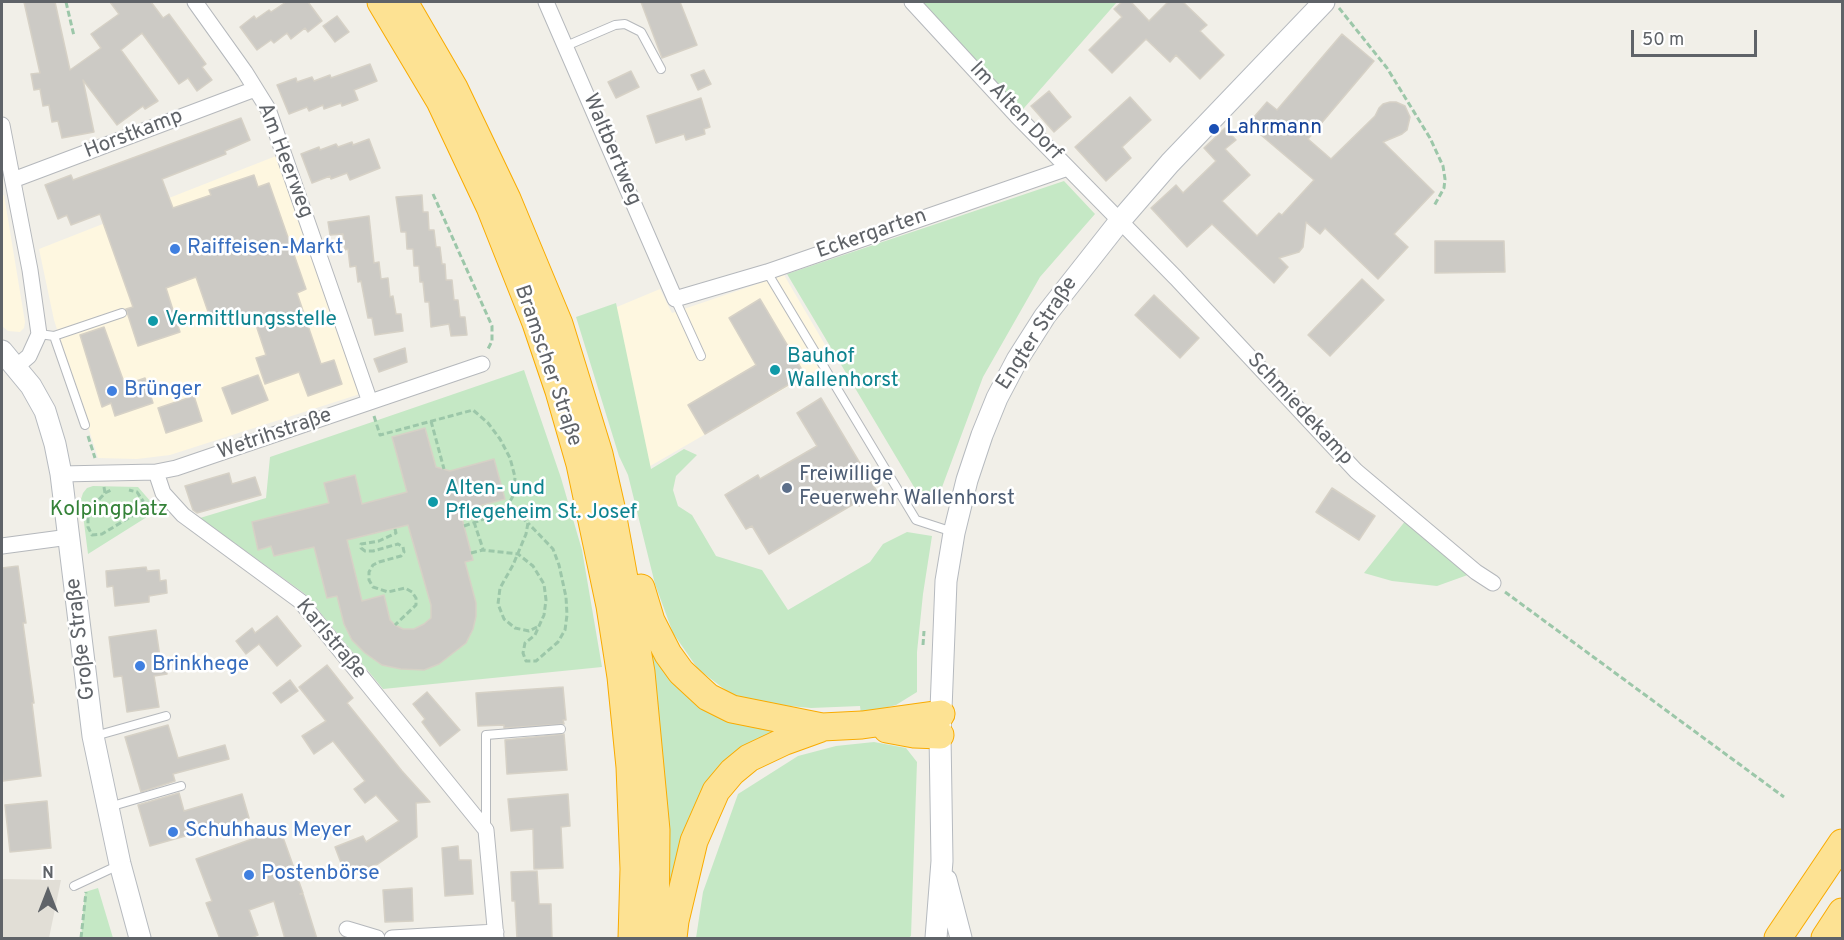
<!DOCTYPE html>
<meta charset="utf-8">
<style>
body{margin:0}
#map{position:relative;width:1844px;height:940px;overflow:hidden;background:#f1efe8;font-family:Overpass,sans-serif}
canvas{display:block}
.frame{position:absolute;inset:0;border:3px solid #5f6368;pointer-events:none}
.north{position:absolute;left:18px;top:862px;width:60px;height:60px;-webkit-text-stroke:4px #fff;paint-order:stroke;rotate:0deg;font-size:16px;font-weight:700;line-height:24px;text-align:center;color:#5f6368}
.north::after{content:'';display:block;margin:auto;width:21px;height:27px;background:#5f6368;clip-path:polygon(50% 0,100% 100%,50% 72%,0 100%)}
.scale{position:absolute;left:1631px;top:30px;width:126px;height:27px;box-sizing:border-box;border:3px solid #5f6368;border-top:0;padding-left:8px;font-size:18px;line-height:21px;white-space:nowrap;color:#5f6368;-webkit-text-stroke:4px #fff;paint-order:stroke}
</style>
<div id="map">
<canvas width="1844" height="940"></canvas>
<div class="frame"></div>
<div class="north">N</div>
<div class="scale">50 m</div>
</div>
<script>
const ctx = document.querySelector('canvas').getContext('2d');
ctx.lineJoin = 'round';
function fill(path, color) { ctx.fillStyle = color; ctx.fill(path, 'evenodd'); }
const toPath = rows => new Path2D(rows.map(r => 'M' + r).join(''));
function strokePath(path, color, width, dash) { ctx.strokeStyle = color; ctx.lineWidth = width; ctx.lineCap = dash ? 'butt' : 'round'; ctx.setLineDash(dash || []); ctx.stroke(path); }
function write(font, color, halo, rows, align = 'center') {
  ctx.font = font + ' Overpass,sans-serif'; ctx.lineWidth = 5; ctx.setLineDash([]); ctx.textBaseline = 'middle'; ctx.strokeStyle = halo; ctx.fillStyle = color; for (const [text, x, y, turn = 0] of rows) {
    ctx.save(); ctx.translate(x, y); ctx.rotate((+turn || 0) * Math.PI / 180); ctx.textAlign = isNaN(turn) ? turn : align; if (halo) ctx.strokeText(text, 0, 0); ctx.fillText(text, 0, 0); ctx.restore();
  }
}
const commercial = toPath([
 [276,156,360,394,170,455,137,459,98,458,54,320,39,249],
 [4,195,25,322,24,328,20,332,8,331,2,326,2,196],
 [784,275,834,360,645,469,612,309,660,289,672,313]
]);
const education = toPath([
 [2,879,61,880,49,938,2,938]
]);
const green = toPath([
 [912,2,1117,2,1017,116],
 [1064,181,1095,214,1040,277,983,377,935,506,923,502,787,274],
 [616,303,651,469,684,449,697,455,676,476,673,490,678,506,692,515,716,556,762,570,788,610,870,562,883,544,907,532,932,536,923,594,917,652,917,692,896,705,861,714,860,706,811,708,767,704,732,695,698,669,673,633,655,584,628,475,619,456,576,317],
 [524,370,561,478,582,550,602,667,383,689,305,594,200,518,266,498,270,457],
 [93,486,138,487,158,510,88,554,81,499,83,493,87,488],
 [1410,515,1476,572,1437,586,1392,581,1364,573],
 [640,611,665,664,796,729,712,784,663,938],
 [874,742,906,748,917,762,911,936,908,938,696,938,703,892,738,794,798,756,836,746],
 [98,888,113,938,81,938,85,892]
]);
const building = toPath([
 [24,2,55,2,70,70,101,48,91,34,119,14,110,2,151,2,163,18,169,14,206,64,202,67,212,80,197,91,188,78,179,84,142,33,121,50,158,101,145,109,143,106,117,125,83,80,94,132,62,138,58,121,52,122,49,105,43,106,40,89,34,90,31,74,40,73,24,2],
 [286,2,308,2,322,21,308,32,305,28,291,39,287,33,274,43,271,40,257,50,240,27,254,16,256,19,269,10,271,12,286,2],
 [641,2,680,2,697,45,662,58,641,2],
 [1122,2,1131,2,1149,21,1168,2,1183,2,1207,25,1200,31,1224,55,1200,79,1176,55,1170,62,1146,39,1112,73,1089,50,1122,17,1114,9,1122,2],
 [337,16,349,32,335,42,323,26,337,16],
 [1342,34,1374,61,1308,139,1331,159,1375,116,1379,108,1383,104,1390,102,1396,102,1405,106,1410,117,1407,130,1402,134,1383,142,1434,192,1394,234,1408,247,1378,279,1325,228,1320,234,1306,222,1303,247,1299,252,1279,258,1288,267,1274,283,1212,224,1187,247,1151,208,1176,185,1183,193,1216,161,1204,148,1225,128,1236,140,1225,149,1250,175,1222,201,1257,236,1279,213,1282,215,1314,180,1248,124,1267,102,1277,110,1342,34],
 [370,64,377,81,354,90,358,100,342,106,341,103,324,109,323,105,309,111,307,107,289,114,277,85,296,78,297,82,312,77,314,81,330,75,331,78,370,64],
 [704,70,711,84,698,90,691,75,704,70],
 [631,71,639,87,616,98,608,82,631,71],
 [1049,91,1071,117,1054,132,1031,106,1049,91],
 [1130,97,1151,120,1122,147,1131,158,1106,181,1075,147,1130,97],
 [701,98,710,127,704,129,705,134,686,140,684,134,656,143,647,116,701,98],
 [241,118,250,140,225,151,226,154,162,179,173,208,211,195,209,190,254,175,258,187,269,183,306,289,297,293,321,364,334,360,342,384,308,396,299,372,265,384,256,358,266,355,252,313,213,326,196,277,166,288,180,332,138,346,126,309,133,307,100,214,71,225,67,215,58,219,45,185,71,175,73,180,241,118],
 [369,139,380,168,350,180,347,173,331,179,330,176,312,183,301,154,319,147,320,150,336,144,338,147,352,142,353,145,369,139],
 [422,195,423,212,428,212,429,230,434,230,436,247,440,247,442,264,445,264,446,280,452,280,454,300,458,300,460,317,465,317,467,335,451,336,449,324,431,327,429,302,425,302,423,282,420,282,419,266,414,266,413,249,407,249,406,232,401,232,396,197,422,195],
 [369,216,374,263,379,262,381,279,388,278,390,297,393,296,396,314,401,314,403,331,375,335,372,318,368,318,361,281,358,282,356,266,350,267,348,249,345,250,343,234,330,235,328,222,369,216],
 [1435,241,1504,241,1505,272,1435,273,1435,241],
 [1362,279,1384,300,1330,356,1308,335,1362,279],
 [1154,295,1199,338,1180,358,1135,315,1154,295],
 [760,299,805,375,705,434,688,405,756,365,729,318,760,299],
 [104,327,125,385,145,378,153,403,115,416,111,403,102,407,80,335,104,327],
 [405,348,407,362,379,372,374,359,405,348],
 [258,375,268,400,232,414,222,388,258,375],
 [194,396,202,421,166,433,158,408,194,396],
 [821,398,879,495,859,506,857,502,769,554,752,526,746,529,725,495,758,475,760,479,817,446,797,413,821,398],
 [425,428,436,467,450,471,494,459,505,499,460,511,473,560,465,562,476,603,476,616,473,629,466,643,439,664,424,670,401,669,382,665,365,653,352,640,344,624,337,596,327,598,314,547,274,556,271,546,258,550,252,522,329,503,324,483,355,475,362,504,407,492,392,437,425,428],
 [408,525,431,605,431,618,424,624,414,629,403,629,395,625,390,620,384,595,362,601,347,540,408,525],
 [229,473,232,484,255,477,261,495,197,513,193,510,185,486,229,473],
 [1332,488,1375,516,1359,540,1316,512,1332,488],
 [18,566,26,623,23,623,34,703,32,703,41,776,3,781,2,769,2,568,18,566],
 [146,567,147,571,159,570,160,581,166,580,167,593,149,596,149,602,115,606,113,586,107,587,106,571,146,567],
 [277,616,301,646,277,666,259,644,246,654,236,641,252,628,255,633,277,616],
 [156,630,160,657,165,657,167,674,154,676,159,707,127,712,122,676,114,677,109,637,156,630],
 [327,665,353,698,347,703,402,771,430,802,416,803,417,837,378,864,346,876,335,847,363,836,366,842,399,821,376,795,365,803,354,789,365,781,333,741,314,754,302,736,326,721,299,687,327,665],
 [290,680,298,691,281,703,273,693,290,680],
 [563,687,566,720,563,720,564,724,504,728,504,725,478,726,476,693,563,687],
 [427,692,460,730,440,746,422,722,425,719,413,704,427,692],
 [168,725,178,758,225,745,229,759,173,774,175,781,141,792,125,737,168,725],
 [564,734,567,770,507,774,505,740,564,734],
 [179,793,184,811,242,794,249,818,150,846,138,805,179,793],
 [568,794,570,826,561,827,563,868,534,869,533,829,511,831,508,799,568,794],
 [47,801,51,848,10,852,5,805,47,801],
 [280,829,303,893,300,894,303,894,317,939,285,939,274,901,249,910,258,935,248,939,220,939,206,903,212,901,196,859,280,829],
 [458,846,459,860,471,860,473,894,445,896,442,848,458,846],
 [537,871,539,904,551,904,552,939,517,939,515,901,512,901,511,872,537,871],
 [412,888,413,921,385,922,383,890,412,888]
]);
const path = toPath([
 [66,2,74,36],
 [1339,8,1387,68,1430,138,1443,166,1445,179,1444,188,1434,206],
 [433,194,492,326,492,341,488,349],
 [374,416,380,435,473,410,488,423,500,439,510,458,515,477,514,494,506,509],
 [431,421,444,469],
 [88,436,95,458],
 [104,487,105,493,94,505,88,517,88,527,92,535,102,534,142,510,143,501,137,492,129,490],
 [105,493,113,489],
 [474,522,483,549],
 [464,526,490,517,506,509,518,514,528,523,526,534,513,565,500,588,498,604,504,619,515,628,529,631,537,627],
 [395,529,396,533,379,541,361,544,361,548,365,551,373,551,398,544,403,547,404,552,401,556,379,562,373,565,369,572,369,580,373,587,388,592,405,588,412,592,416,598,416,605,395,625],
 [471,553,483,550,518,554,533,566,544,584,546,600,544,615,535,635,525,643,523,653,526,661,536,661,558,642,565,630,567,615,566,597,559,565,553,549,528,523],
 [1505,592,1784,797],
 [923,645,924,631],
 [81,938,86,892]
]);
const lane = toPath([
 [566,46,615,25,625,24,641,32,661,69],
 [767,272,916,520,953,532],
 [675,299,701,356],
 [39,334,54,336,122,313],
 [54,336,85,425],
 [95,736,166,716],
 [109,807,181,786],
 [486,829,486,735,561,729],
 [74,886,119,865]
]);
const street = toPath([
 [195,2,245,72,268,109,370,402],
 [546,2,675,299,767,272,1068,168],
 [912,2,1017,116,1176,278,1356,471,1476,572,1493,583],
 [2,125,30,270,39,334,29,356,16,367],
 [13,180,255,89],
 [156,472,163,493,183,515,300,601,486,830,496,938],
 [61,474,156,472,176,468,482,364],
 [2,546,69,537],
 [347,929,377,938],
 [392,938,496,932]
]);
const secondary = toPath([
 [2,351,31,386,45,411,55,444,61,474,93,736,120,864,140,938],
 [946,880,961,938],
 [936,938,942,861,940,735,946,581,954,533,967,480,982,435,997,398,1017,360,1045,316,1119,222,1170,163,1324,2]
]);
const highway = toPath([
 [381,2,440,101,490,207,536,323,559,391,580,464,610,606,621,677,630,767,634,869,632,938],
 [404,2,454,88,507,199,559,324,599,454,611,507,641,672,656,830,655,938],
 [641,588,651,621,668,654,681,672,708,697,732,709,822,727,862,725,941,714],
 [887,729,914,734,940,735],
 [673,938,675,921,694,841,716,791,732,772,749,758,785,741,821,728],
 [1778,938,1842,843],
 [1825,938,1842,912]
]);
const markers = [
 [1214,129,6,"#1a4fb4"],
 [175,249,6,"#3f7fe0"],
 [153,321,6,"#0f9aa8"],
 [775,370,6,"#0f9aa8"],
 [112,391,6,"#3f7fe0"],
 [787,488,6,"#5c6f8a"],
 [433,502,6,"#0f9aa8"],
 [140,666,6,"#3f7fe0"],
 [173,832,6,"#3f7fe0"],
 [249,875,6,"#3f7fe0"]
];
const streetNames = [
 ["Im Alten Dorf",1015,112,47],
 ["Horstkamp",134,135,-21],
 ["Waltbertweg",611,150,67],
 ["Am Heerweg",284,161,69],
 ["Eckergarten",872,235,-19],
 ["Engter Straße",1038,334,-57],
 ["Bramscher Straße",547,366,71],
 ["Schmiedekamp",1299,410,47],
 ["Wetrihstraße",275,435,-19],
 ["Große Straße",82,639,-97],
 ["Karlstraße",330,640,50]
];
const transitNames = [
 ["Lahrmann",1226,129]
];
const shopNames = [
 ["Raiffeisen-Markt",187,249],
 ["Brünger",124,391],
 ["Brinkhege",152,666],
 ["Schuhhaus Meyer",185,832],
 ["Postenbörse",261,875]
];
const cultureNames = [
 ["Vermittlungsstelle",165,321],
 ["Bauhof",787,358],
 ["Wallenhorst",787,382],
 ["Alten- und",445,490],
 ["Pflegeheim St. Josef",445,514]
];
const serviceNames = [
 ["Freiwillige",799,476],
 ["Feuerwehr Wallenhorst",799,500]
];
const parkNames = [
 ["Kolpingplatz",109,511]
];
fill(commercial, '#fef7e0');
fill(education, '#e1ded6');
fill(green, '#c5e8c5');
fill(building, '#cccac5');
strokePath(building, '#d6d1c6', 1.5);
strokePath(lane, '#b5b8bc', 10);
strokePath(street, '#b5b8bc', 17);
strokePath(secondary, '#b6babf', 23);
strokePath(highway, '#f9ab00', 29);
strokePath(path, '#9cc7a9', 3, [6, 3]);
strokePath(lane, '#fff', 8);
strokePath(street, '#fff', 15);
strokePath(secondary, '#fff', 21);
strokePath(highway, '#fde293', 27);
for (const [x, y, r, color] of markers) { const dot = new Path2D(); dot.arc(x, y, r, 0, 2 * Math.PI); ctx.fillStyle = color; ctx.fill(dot); strokePath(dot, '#fff', 2); }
write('21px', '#5f6368', '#fff', streetNames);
write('21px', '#164399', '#fff', transitNames, 'left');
write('21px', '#366cbe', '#fff', shopNames, 'left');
write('21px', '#0d838f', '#fff', cultureNames, 'left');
write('21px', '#4e5e75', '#fff', serviceNames, 'left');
write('21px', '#348238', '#fff', parkNames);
</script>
